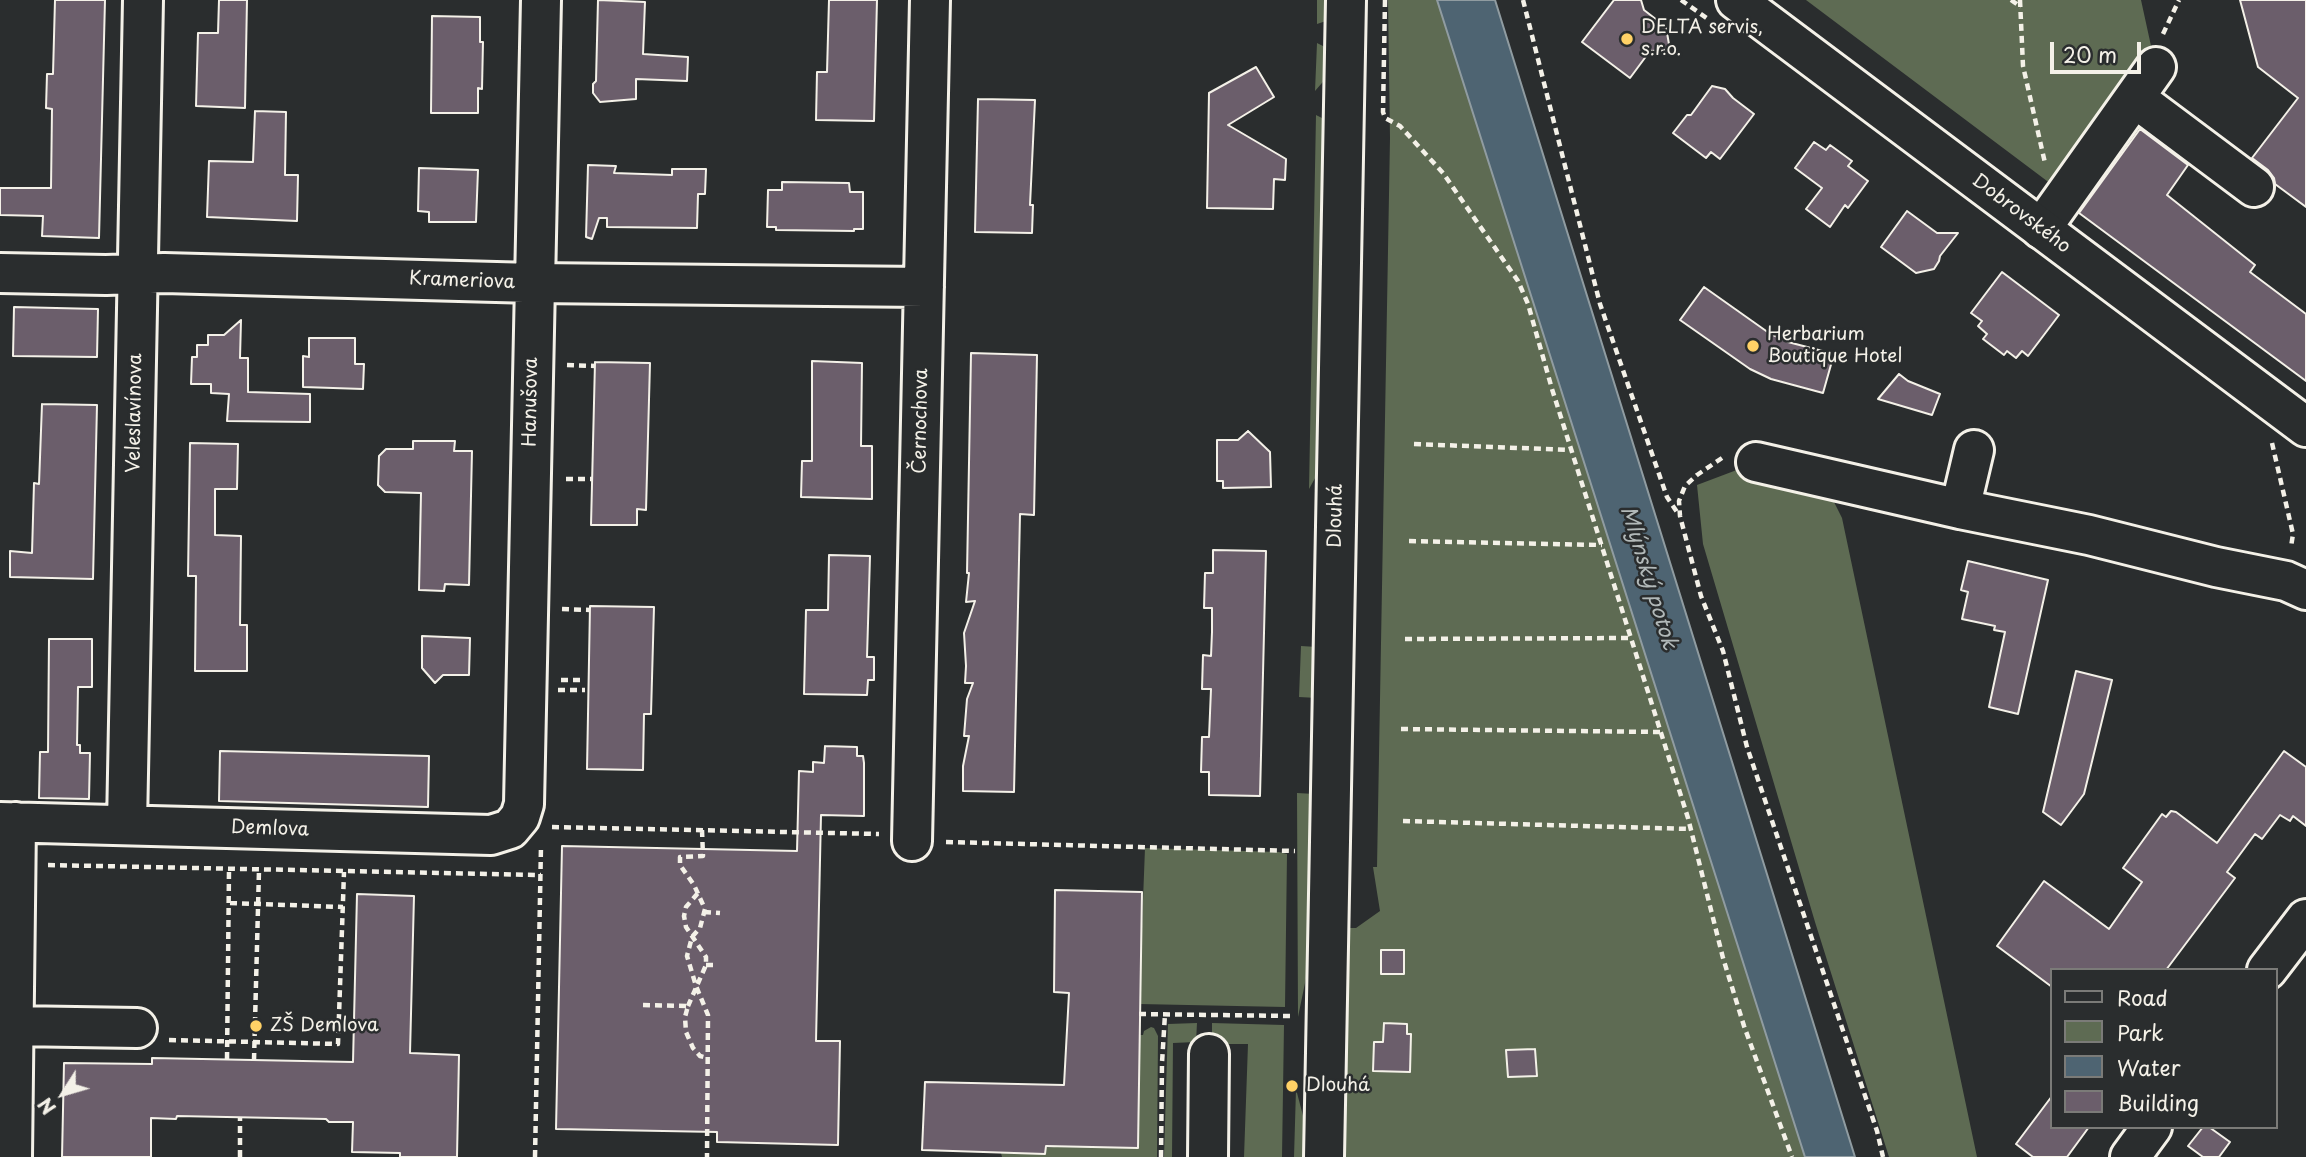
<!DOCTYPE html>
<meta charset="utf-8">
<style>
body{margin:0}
#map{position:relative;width:2306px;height:1157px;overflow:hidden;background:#2a2d2e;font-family:"Playpen Sans",sans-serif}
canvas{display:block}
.legend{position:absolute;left:2050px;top:968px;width:228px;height:161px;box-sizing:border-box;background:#2a2d2e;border:2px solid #7b7b78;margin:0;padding:9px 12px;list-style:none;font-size:21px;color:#f4f1e8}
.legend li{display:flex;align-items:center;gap:14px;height:35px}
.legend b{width:35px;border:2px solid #7b7b78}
.north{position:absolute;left:28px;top:1059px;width:70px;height:70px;-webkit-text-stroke:5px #2a2d2e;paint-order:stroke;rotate:233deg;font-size:19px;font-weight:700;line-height:28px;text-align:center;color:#f4f1e8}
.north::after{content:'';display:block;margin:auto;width:24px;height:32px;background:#f4f1e8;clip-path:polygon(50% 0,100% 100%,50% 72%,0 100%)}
.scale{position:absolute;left:2050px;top:42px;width:91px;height:32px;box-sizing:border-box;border:4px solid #f4f1e8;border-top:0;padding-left:9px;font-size:21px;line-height:24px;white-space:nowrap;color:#f4f1e8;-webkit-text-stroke:5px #2a2d2e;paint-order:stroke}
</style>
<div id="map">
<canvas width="2306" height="1157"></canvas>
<ul class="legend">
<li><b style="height:9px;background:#2a2d2e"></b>Road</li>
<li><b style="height:19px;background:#5e6b53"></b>Park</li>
<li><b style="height:19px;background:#4e6472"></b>Water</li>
<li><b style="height:19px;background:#6b5e6b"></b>Building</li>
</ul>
<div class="north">N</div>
<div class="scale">20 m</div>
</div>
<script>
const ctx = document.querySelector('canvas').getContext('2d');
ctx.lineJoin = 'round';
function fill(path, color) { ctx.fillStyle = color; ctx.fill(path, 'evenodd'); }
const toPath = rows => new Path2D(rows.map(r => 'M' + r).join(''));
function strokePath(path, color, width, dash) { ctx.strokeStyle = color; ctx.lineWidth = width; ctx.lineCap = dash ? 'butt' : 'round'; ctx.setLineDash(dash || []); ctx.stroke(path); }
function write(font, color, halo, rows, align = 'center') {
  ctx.font = font + ' "Playpen Sans",sans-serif'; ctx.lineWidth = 5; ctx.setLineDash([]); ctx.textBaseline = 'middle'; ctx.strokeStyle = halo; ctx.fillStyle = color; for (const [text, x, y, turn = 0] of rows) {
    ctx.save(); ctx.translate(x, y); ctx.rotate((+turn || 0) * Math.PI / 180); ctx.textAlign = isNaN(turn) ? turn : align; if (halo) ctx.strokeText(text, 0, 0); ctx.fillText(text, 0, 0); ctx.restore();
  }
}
const green = toPath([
 [1317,0,1330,0,1329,20,1317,24],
 [1388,0,1437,0,1805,1157,1338,1157,1343,928,1356,928,1380,911,1373,867,1377,867,1390,138],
 [1806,0,2141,0,2153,55,2055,187],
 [1317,43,1329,49,1328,76,1315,91],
 [1316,115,1328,121,1319,471,1309,489],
 [1742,468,1833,500,1842,518,1977,1157,1889,1157,1815,922,1703,544,1697,485],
 [1301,646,1317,647,1317,698,1299,697],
 [1297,793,1315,794,1311,954,1298,1017],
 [1145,848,1279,852,1287,854,1285,1007,1139,1004],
 [1197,1023,1196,1042,1173,1043,1172,1157,1164,1157,1168,1024],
 [1212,1023,1284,1025,1282,1157,1244,1157,1248,1044,1212,1044],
 [1151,1027,1154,1028,1158,1036,1157,1157,1002,1157,1001,1153,1045,1154,1046,1148,1062,1146,1137,1148,1139,1035,1143,1035,1144,1031],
 [1296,1089,1307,1131,1307,1157,1294,1157]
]);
const water = toPath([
 [1437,0,1495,0,1855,1157,1805,1157,1437,0]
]);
const building = toPath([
 [55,0,105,0,99,238,42,236,43,216,0,215,0,188,51,188,52,109,46,108,47,74,53,74,55,0],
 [219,0,247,0,245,108,196,106,198,33,218,33,219,0],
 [598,0,645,2,643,54,688,57,687,81,636,79,636,99,600,102,593,93,593,84,596,81,598,0],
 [829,0,877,0,874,121,816,120,817,72,827,72,829,0],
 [1614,0,1641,0,1644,10,1666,27,1670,50,1650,51,1630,78,1582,42,1614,0],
 [2240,0,2306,0,2306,207,2275,184,2274,178,2268,170,2252,158,2298,98,2258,67,2240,0],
 [432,16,480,17,480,42,483,42,482,89,478,88,478,113,431,113,432,16],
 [1256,67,1274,97,1228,125,1286,159,1285,180,1274,179,1273,209,1207,208,1209,93,1256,67],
 [1712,86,1725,89,1733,98,1754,114,1720,159,1711,152,1706,158,1673,133,1687,115,1691,115,1712,86],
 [978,99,1035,100,1030,205,1033,205,1032,233,975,232,978,99],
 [255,111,286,112,285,175,298,175,297,221,207,217,209,161,253,162,255,111],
 [2140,129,2188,165,2167,195,2255,265,2250,272,2306,314,2306,381,2079,213,2140,129],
 [1814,142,1826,150,1830,145,1852,161,1848,166,1868,181,1848,208,1845,205,1830,227,1806,209,1822,188,1795,168,1814,142],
 [588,165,616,166,614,173,672,175,672,169,706,169,705,194,698,194,697,228,607,227,607,218,599,218,592,239,586,237,588,165],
 [419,168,478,170,476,222,429,222,429,212,418,211,419,168],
 [782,182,849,183,850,192,863,192,863,229,854,229,854,231,776,230,776,227,767,227,768,190,782,190,782,182],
 [1907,211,1937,233,1958,233,1940,256,1939,261,1934,269,1916,273,1881,247,1907,211],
 [2002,272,2059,315,2028,356,2022,351,2016,358,2007,351,2004,355,1983,339,1987,334,1978,326,1982,321,1971,313,2002,272],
 [1704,287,1769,333,1788,342,1834,354,1823,393,1771,379,1750,369,1680,320,1704,287],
 [14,307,98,309,97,357,13,356,14,307],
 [241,320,240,358,248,358,248,392,310,394,310,422,227,421,229,394,211,393,211,384,191,384,192,357,197,357,197,345,208,345,208,335,224,335,241,320],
 [309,338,355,338,355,364,364,364,363,389,303,387,303,356,309,357,309,338],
 [971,353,1037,355,1034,515,1020,514,1014,792,963,791,963,766,969,736,964,736,967,699,973,683,965,683,966,666,964,633,975,601,966,602,969,573,967,573,971,353],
 [812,361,862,363,861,446,872,446,872,499,801,497,802,461,812,461,812,361],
 [595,362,650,363,646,510,637,509,637,525,591,525,595,362],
 [1899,374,1908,381,1940,394,1932,415,1878,399,1899,374],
 [42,404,97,405,93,579,10,577,10,551,32,553,34,483,39,484,42,404],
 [1248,431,1270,452,1271,487,1223,488,1223,481,1217,481,1217,440,1238,440,1248,431],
 [413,441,455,441,454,451,472,451,469,585,445,584,444,591,419,590,421,493,385,492,378,485,379,456,386,449,413,449,413,441],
 [190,443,238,444,237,489,215,489,215,535,241,536,240,625,247,625,247,671,195,671,196,576,188,576,190,443],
 [1213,550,1266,551,1260,796,1209,795,1209,772,1201,772,1202,737,1209,737,1211,689,1202,689,1203,655,1211,656,1212,632,1212,608,1204,608,1205,573,1213,573,1213,550],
 [829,555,870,556,867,657,874,657,874,680,868,680,867,695,804,694,806,610,828,610,829,555],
 [1968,561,2048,580,2018,714,1989,707,2005,632,1994,630,1995,626,1962,619,1968,592,1961,590,1968,561],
 [590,606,654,607,651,714,644,714,643,770,587,769,590,606],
 [422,636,470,638,469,675,443,675,435,683,422,668,422,636],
 [49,639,92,639,92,687,78,687,77,745,80,745,80,753,90,753,89,799,39,798,40,752,48,752,49,639],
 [2076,671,2112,680,2084,794,2061,825,2043,812,2076,671],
 [825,746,857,747,857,756,863,756,864,763,864,816,821,815,816,1041,840,1041,838,1145,717,1142,717,1132,556,1129,562,846,797,851,799,771,813,772,813,762,824,763,825,746],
 [220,751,429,756,428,807,219,801,220,751],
 [2284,751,2306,767,2306,826,2293,816,2290,821,2280,815,2262,839,2255,834,2227,872,2235,878,2166,970,2052,970,2052,987,1997,946,2044,881,2109,929,2142,882,2123,868,2162,814,2166,817,2171,811,2176,812,2217,843,2284,751],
 [1055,890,1142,892,1138,1148,1046,1146,1045,1154,922,1150,925,1082,1064,1085,1069,993,1054,992,1055,890],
 [357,894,414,896,410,1053,459,1055,457,1157,400,1157,400,1153,352,1152,353,1122,329,1122,326,1119,177,1116,176,1119,151,1118,151,1157,62,1157,64,1063,152,1064,152,1058,353,1062,357,894],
 [1381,950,1404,950,1404,974,1381,974,1381,950],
 [1384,1023,1407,1024,1407,1034,1411,1034,1410,1072,1373,1071,1374,1042,1383,1042,1384,1023],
 [1535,1049,1537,1076,1508,1077,1506,1050,1535,1049],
 [2052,1096,2052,1127,2089,1127,2067,1157,2033,1157,2016,1144,2052,1096],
 [2203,1127,2209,1127,2230,1142,2219,1157,2203,1157,2188,1146,2203,1127]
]);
const path = toPath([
 [1385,0,1383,112,1385,118,1400,126,1443,173,1518,281,1528,304,1552,389,1688,818,1723,958,1744,1026,1792,1157],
 [1523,0,1600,304,1667,497,1679,515],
 [1681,0,1708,19],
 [2011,0,2021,7],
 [2020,0,2023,66,2045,163],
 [2163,34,2179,0],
 [567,365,595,366],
 [2272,443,2293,534,2291,547],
 [1414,444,1572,450],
 [1722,458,1697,475,1685,486,1679,501,1680,516,1701,596,1723,651,1747,747,1877,1131,1883,1157],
 [566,479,593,479],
 [1409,541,1602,545],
 [562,609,590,610],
 [1405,639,1631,638],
 [561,680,585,680],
 [558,690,585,690],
 [1401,729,1661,732],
 [1403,821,1691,829],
 [552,827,879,834],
 [702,830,703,856,680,857,680,865,694,885,705,909,700,928,692,937,687,956,696,986,708,1015,707,1157],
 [946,842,1295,851],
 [48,865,541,875],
 [230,903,343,907],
 [704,912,720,913],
 [706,965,717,965],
 [643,1005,688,1006,685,1017,686,1032,693,1048,700,1056,708,1058],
 [688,1006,706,965,706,957,686,927,684,916,686,907,698,893],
 [1139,1014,1292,1016],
 [169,1040,338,1044,344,872],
 [227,1059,229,870],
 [254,1060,259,870],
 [240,1157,240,1117],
 [535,1157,541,846],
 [1161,1157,1162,1063,1165,1014]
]);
const minor = toPath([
 [2135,98,2254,187],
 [2041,229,2156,67],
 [0,273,106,275,164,273,533,283,924,287],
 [1756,462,1960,509,2089,535,2216,567,2286,581,2306,590],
 [1960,509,1974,450],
 [0,822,491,835,510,829,520,817,524,804,541,0],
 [127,825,143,0],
 [912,841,930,0],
 [2267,970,2306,919],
 [14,1026,137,1028],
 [12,1157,16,822],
 [1208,1157,1209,1054],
 [1324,1157,1346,0],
 [2130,1157,2152,1127]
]);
const major = toPath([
 [1736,0,2306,427]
]);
const markers = [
 [1627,39,7,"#ffd166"],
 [1753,346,7,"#ffd166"],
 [256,1026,7,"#ffd166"],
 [1292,1086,7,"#ffd166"]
];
const poiNames = [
 ["DELTA servis,",1641,28],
 ["s.r.o.",1641,50],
 ["Herbarium",1767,335],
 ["Boutique Hotel",1767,357],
 ["ZŠ Demlova",270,1026],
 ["Dlouhá",1306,1086]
];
const streetNames = [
 ["Dobrovského",2021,214,37],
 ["Krameriova",462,281,2],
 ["Hanušova",531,402,-89],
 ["Veleslavínova",135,413,-89],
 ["Černochova",921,421,-89],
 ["Dlouhá",1336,516,-89],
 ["Demlova",270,829,2]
];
const waterNames = [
 ["Mlýnský potok",1648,578,73]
];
fill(green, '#5e6b53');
fill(water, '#4e6472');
strokePath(water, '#909ca1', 2);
fill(building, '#6b5e6b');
strokePath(building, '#f4f1e8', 2);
strokePath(minor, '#f4f1e8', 44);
strokePath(major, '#f4f1e8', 44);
strokePath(path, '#f4f1e8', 4.5, [7, 5]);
strokePath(minor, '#2a2d2e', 38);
strokePath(major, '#2a2d2e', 38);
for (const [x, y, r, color] of markers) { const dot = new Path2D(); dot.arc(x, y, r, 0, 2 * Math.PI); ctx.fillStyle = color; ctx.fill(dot); strokePath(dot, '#2a2d2e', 2.5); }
write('19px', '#f4f1e8', '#2a2d2e', poiNames, 'left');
write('19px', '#f4f1e8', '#2a2d2e', streetNames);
write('italic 21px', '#b2b9b9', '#2a2d2e', waterNames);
</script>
